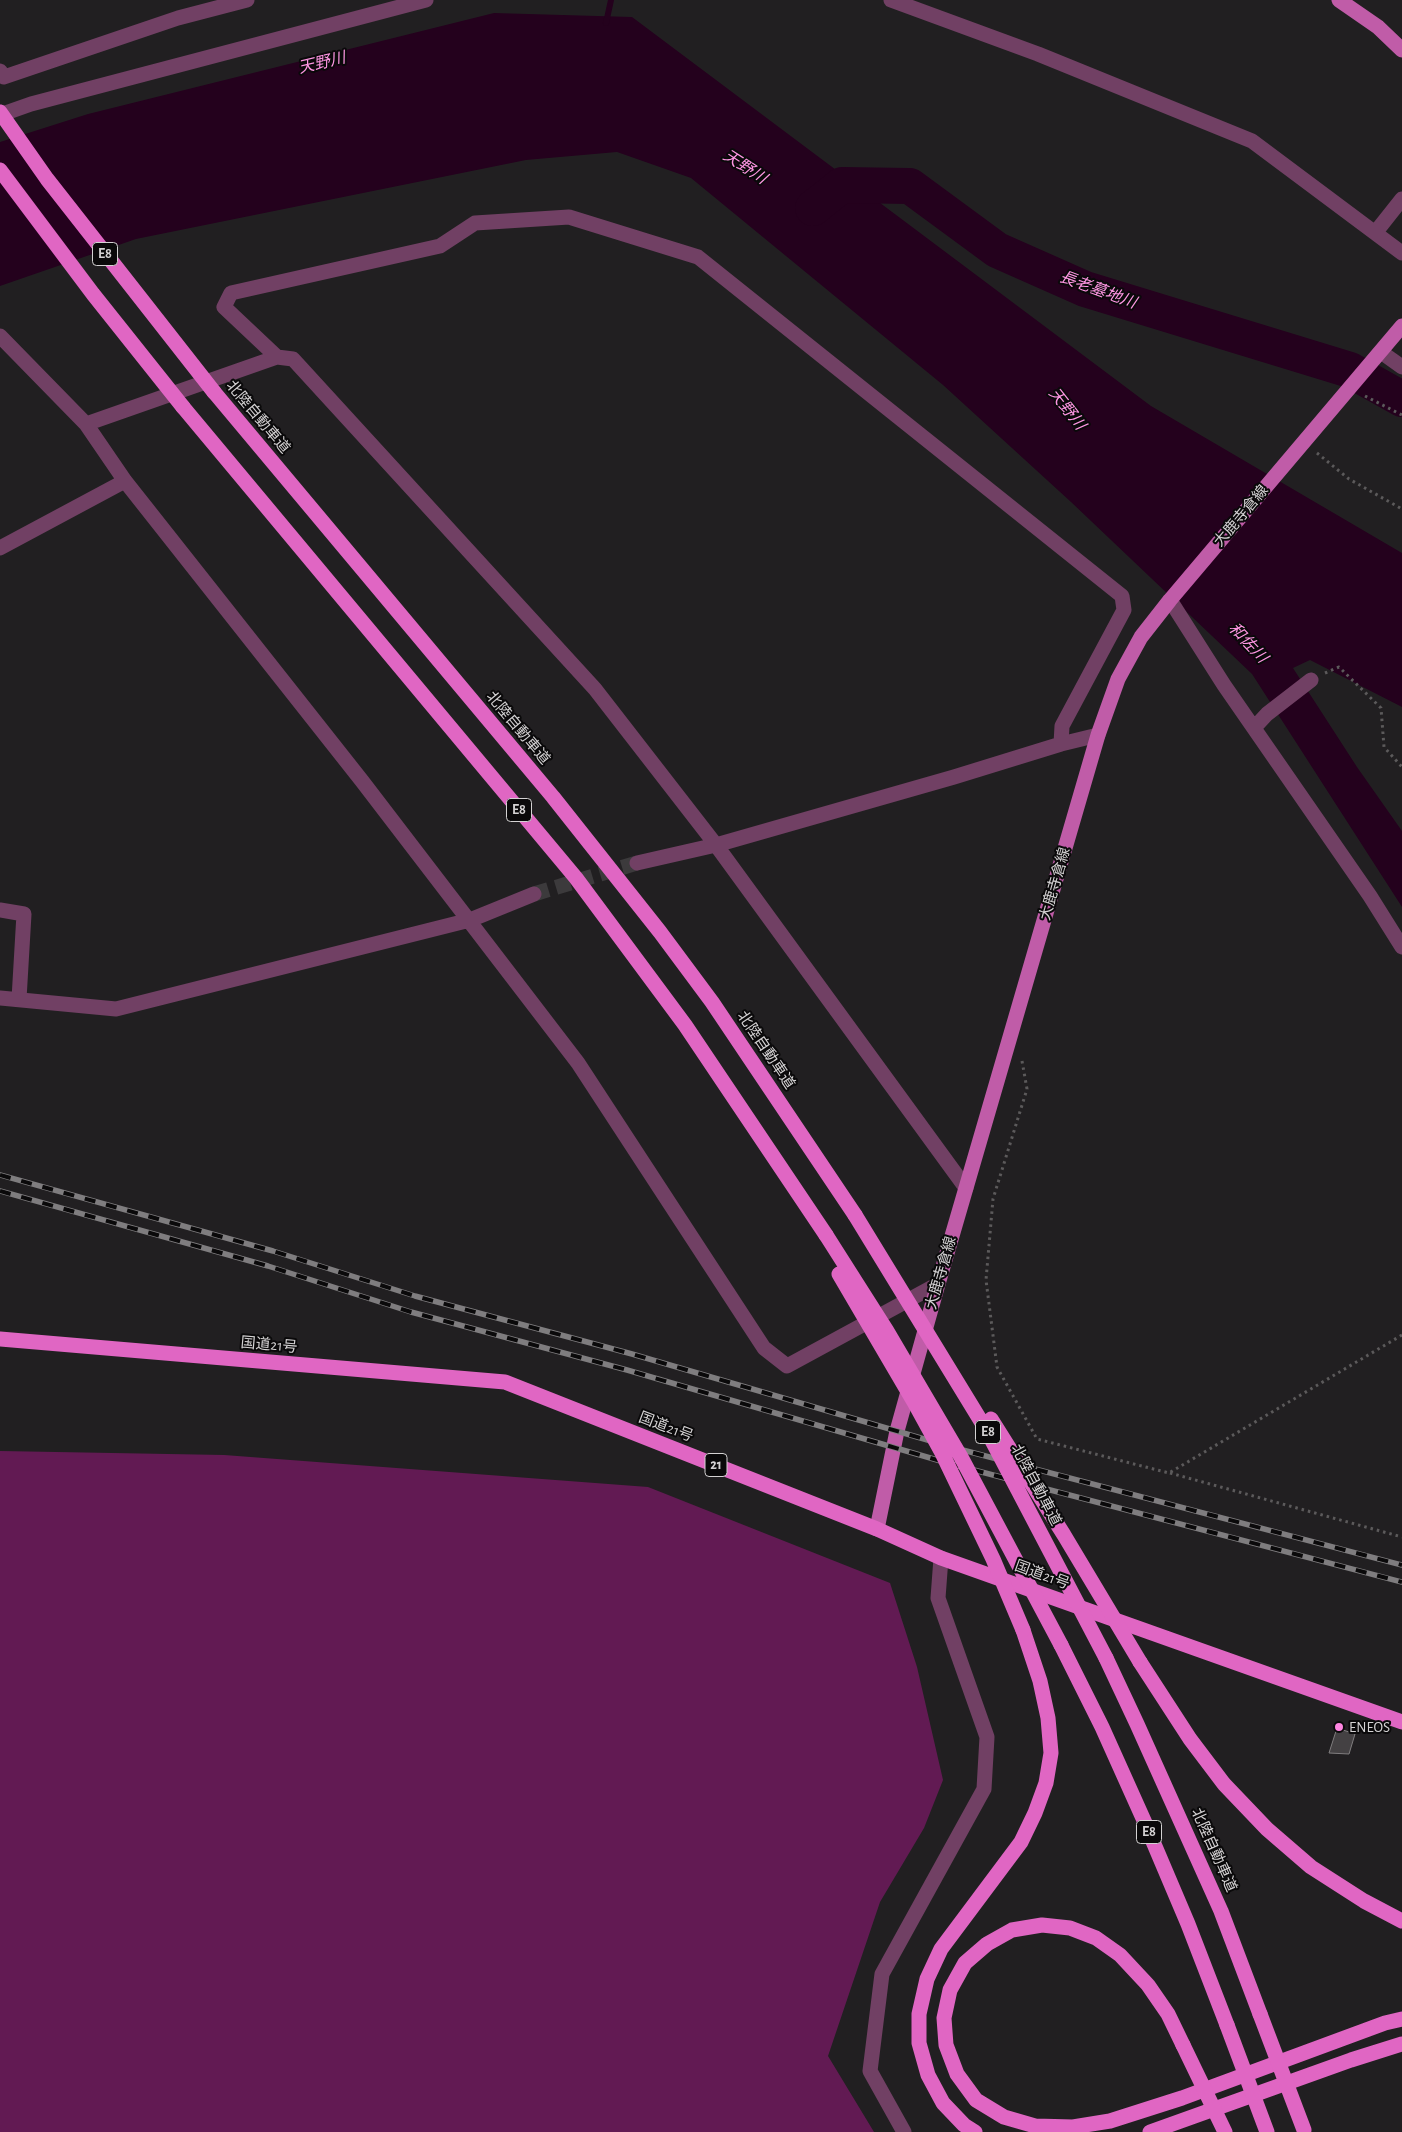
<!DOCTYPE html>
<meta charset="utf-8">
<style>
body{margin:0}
canvas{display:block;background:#211f21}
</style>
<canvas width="1402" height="2132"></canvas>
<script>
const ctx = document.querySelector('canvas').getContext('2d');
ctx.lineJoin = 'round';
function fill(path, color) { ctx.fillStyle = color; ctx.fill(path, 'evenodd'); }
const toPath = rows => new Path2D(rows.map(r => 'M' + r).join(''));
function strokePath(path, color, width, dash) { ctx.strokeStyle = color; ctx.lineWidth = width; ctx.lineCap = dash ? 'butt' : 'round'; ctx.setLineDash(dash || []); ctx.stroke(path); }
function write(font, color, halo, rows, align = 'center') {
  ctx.font = font + ' "Alegreya Sans","Noto Sans JP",sans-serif'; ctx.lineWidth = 4; ctx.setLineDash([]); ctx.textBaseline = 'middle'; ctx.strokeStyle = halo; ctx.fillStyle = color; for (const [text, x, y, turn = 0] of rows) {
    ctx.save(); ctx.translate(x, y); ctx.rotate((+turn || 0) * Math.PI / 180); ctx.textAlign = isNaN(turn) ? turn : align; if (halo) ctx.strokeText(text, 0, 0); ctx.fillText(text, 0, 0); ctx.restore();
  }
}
const green = toPath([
 [0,1451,224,1455,648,1487,890,1583,917,1667,943,1780,924,1828,880,1902,828,2056,874,2132,0,2132]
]);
const water = toPath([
 [494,13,632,17,1151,406,1402,553,1402,707,1310,660,1293,668,1357,767,1402,831,1402,907,1252,674,1071,502,943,385,691,178,617,152,526,160,136,239,0,286,0,142,88,114]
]);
const stream = toPath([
 [606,23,611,0]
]);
const river = toPath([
 [813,208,842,185,910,186,997,250,1085,289,1350,370,1402,399]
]);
const building = toPath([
 [1337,1728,1355,1734,1349,1754,1329,1753,1337,1728]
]);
const minorTunnel = toPath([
 [534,894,637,863]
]);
const path = toPath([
 [1365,396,1402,415],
 [1317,453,1349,479,1402,509],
 [1325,673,1339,667,1381,708,1384,747,1402,767],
 [1022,1061,1027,1089,993,1199,986,1280,997,1367,1037,1439,1169,1473,1402,1335],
 [1170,1473,1402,1537]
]);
const minor = toPath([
 [891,0,1038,54,1252,141,1402,253],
 [0,71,4,77,178,18,247,0],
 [0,115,31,104,426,0],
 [1375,233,1402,199],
 [0,336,86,424,277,357,224,307,231,293,440,246,475,223,569,217,698,257,1122,596,1124,610,1062,726,1061,744],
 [1381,352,1402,367],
 [277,357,293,359,595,689,716,845,966,1188],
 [86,424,125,481,362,781,578,1063,764,1348,787,1366,938,1284],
 [0,548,125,481],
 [1170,600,1224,685,1370,896,1402,947],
 [1254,728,1267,714,1311,680],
 [637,863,716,845,954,777,1061,744,1098,735],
 [0,910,24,914,19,999],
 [0,998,116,1009,470,920,534,894],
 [904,2132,870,2071,882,1974,984,1789,987,1737,938,1598,941,1558]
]);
const major = toPath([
 [1339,0,1378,27,1402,50],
 [877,1529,897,1431,938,1284,1098,735,1118,679,1141,637,1170,600,1402,326]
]);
const highway = toPath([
 [214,392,553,797,660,932,712,1002,855,1215],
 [183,407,576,878,685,1025,826,1235],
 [0,1339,505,1382,877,1529,941,1558,1402,1722],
 [1061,1645,1102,1727,1146,1825,1188,1924,1227,2025],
 [1106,1658,1137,1724,1221,1911,1260,2014],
 [1140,1662,1190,1739,1224,1784,1267,1829,1311,1867,1364,1901,1402,1921],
 [1183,2045,1168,2014,1148,1985,1120,1955,1096,1938,1070,1928,1042,1925,1012,1930,987,1944,965,1963,950,1990,944,2018,946,2045,957,2074,976,2100,1004,2117,1035,2126,1073,2127,1110,2121,1182,2098,1385,2023,1402,2019],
 [975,2132,964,2125,943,2103,928,2075,919,2043,919,2014,927,1979,941,1949,1021,1842,1035,1813,1046,1783,1051,1753,1048,1718,1040,1681,1023,1630],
 [1150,2132,1351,2060,1402,2044]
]);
const rail = toPath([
 [0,1175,273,1251,415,1296,632,1354,955,1448,1402,1565],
 [0,1191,268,1266,411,1312,627,1370,951,1464,1402,1582]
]);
const highwayBridge = toPath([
 [0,112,47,179,214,392],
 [0,170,93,294,183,407],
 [855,1215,987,1431,1106,1658],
 [826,1235,887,1331,961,1457,1061,1645],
 [839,1274,914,1402,942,1453,993,1559,1023,1630],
 [991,1419,1064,1535,1140,1662],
 [1260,2014,1304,2130],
 [1227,2025,1267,2132],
 [1183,2045,1225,2132]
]);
const markers = [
 [1339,1727,5,"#fe85e0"]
];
const shields = [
 [105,254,25],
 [519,810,25],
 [988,1432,25],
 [716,1465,22],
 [1149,1832,25]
];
const shieldNames = [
 ["E8",105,254],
 ["E8",519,810],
 ["E8",988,1432],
 ["21",716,1465],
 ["E8",1149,1832]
];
const streetNames = [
 ["北陸自動車道",258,417,50],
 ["大鹿寺倉線",1241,516,-50],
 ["北陸自動車道",518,728,50],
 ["大鹿寺倉線",1055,884,-74],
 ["北陸自動車道",766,1050,56],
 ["大鹿寺倉線",941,1273,-74],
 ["国道21号",269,1345,5],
 ["国道21号",666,1427,21],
 ["北陸自動車道",1036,1485,62],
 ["国道21号",1042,1575,20],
 ["北陸自動車道",1214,1850,66]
];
const poiNames = [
 ["ENEOS",1349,1727]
];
const waterNames = [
 ["天野川",322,63,-13],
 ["天野川",745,167,33],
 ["長老墓地川",1098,290,20],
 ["天野川",1067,409,52],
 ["和佐川",1248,643,47]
];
fill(green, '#621a53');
fill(water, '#24011d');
strokePath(stream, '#24011d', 6);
strokePath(river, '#24011d', 36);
fill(building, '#444143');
strokePath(building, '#807d7f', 1);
strokePath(minorTunnel, '#3c3a3c', 15, [15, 8]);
strokePath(path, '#5c5a5b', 3, [2.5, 4]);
strokePath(minor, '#714064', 15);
strokePath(major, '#c05ca8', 15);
strokePath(highway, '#e066c3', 15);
strokePath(rail, '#7f7d7f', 5.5);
strokePath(rail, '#0a090a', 4, [11]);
strokePath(highwayBridge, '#e066c3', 15);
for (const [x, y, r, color] of markers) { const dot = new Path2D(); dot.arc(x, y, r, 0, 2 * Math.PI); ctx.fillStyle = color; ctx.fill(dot); strokePath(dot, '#0a090a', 2); }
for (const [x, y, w] of shields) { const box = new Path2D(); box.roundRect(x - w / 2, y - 11.5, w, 23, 4); ctx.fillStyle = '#0a090a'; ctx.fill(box); strokePath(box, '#d4d2d3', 1); }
write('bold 14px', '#d4d2d3', null, shieldNames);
write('15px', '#d4d2d3', '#0a090a', streetNames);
write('15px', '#d4d2d3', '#0a090a', poiNames, 'left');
write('italic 16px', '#fe96e3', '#0a090a', waterNames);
</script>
